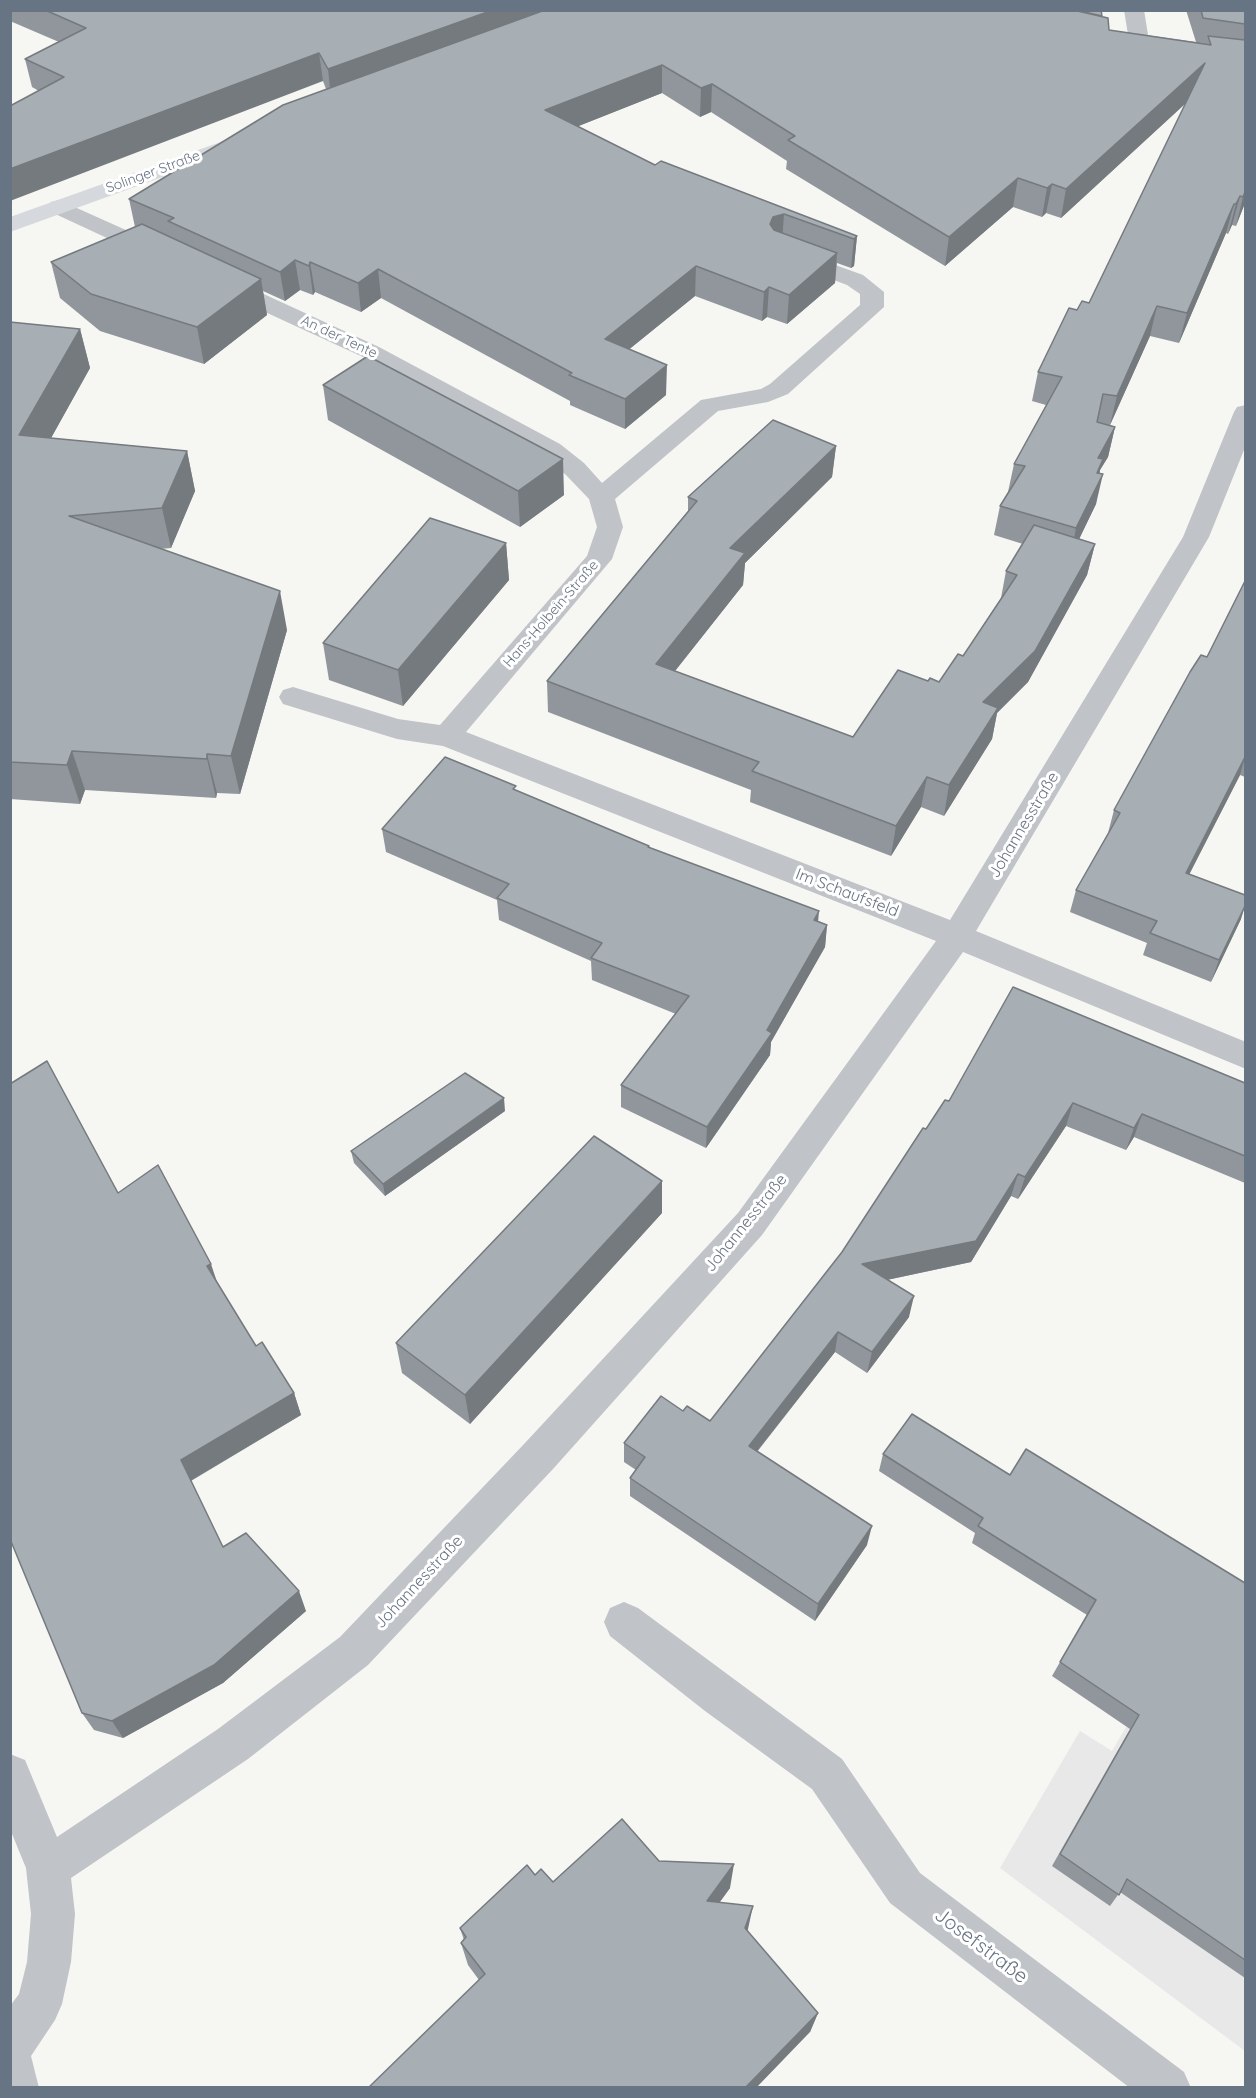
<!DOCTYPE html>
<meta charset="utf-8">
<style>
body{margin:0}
#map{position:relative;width:1256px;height:2098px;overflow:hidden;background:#f6f6f3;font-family:Quicksand,sans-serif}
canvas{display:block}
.frame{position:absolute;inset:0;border:12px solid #677483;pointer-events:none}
</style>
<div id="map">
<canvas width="1256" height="2098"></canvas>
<div class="frame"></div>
</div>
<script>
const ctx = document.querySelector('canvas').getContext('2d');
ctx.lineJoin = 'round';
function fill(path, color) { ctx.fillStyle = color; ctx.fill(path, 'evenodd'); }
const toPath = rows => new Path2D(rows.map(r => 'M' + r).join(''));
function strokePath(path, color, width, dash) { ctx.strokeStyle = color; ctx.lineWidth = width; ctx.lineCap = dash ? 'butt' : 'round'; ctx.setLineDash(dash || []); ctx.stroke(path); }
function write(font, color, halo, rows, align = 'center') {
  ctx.font = font + ' Quicksand,sans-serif'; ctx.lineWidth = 6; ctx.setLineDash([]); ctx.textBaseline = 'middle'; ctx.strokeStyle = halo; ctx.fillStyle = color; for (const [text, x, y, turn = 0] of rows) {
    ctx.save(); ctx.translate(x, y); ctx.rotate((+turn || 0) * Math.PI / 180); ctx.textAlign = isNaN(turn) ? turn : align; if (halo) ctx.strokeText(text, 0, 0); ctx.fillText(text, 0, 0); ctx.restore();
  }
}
const built = toPath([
 [1245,1611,1245,2051,1000,1868,1080,1731,1112,1751,1128,1724]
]);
const minor = toPath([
 [1124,10,1144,10,1150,47,1147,51,1133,51,1130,47,1124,10],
 [59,200,166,248,169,253,166,258,158,260,150,258,51,212,48,207,51,202,59,200],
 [794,250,863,275,884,292,884,307,788,394,768,402,718,411,615,499,623,527,612,559,466,732,950,920,1183,537,1234,412,1237,407,1246,405,1246,445,1209,537,976,931,1246,1042,1246,1069,963,952,762,1235,553,1469,368,1665,248,1759,71,1878,75,1914,71,1962,62,2004,55,2020,31,2056,39,2088,10,2088,10,2006,19,1994,27,1962,31,1914,26,1868,10,1829,10,1754,25,1760,57,1837,218,1729,340,1637,525,1443,738,1213,936,941,443,746,397,739,283,704,279,697,283,690,293,687,398,719,440,725,587,556,597,527,589,499,566,475,542,454,363,357,215,289,211,284,215,279,223,277,231,279,379,347,560,444,584,463,602,483,701,400,761,389,770,384,860,305,860,294,847,285,786,262,783,257,786,252,794,250],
 [624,1602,638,1608,842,1759,920,1873,1184,2072,1191,2088,1130,2088,890,1903,812,1789,705,1711,610,1636,604,1622,610,1608,624,1602]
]);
const major = toPath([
 [243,134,251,135,254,140,251,145,10,232,10,217,243,134]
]);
const wall = toPath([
 [10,10,1101,10,1102,17,1109,30,1196,42,1186,10,1245,10,1245,203,1236,226,1232,225,1228,234,1226,233,1179,343,1150,336,1110,425,1115,427,1108,457,1100,470,1096,504,1079,539,1095,544,1087,575,1028,682,997,713,992,739,944,816,921,807,891,856,750,802,751,790,548,712,547,681,688,511,688,497,836,446,832,477,745,563,743,585,675,671,853,737,928,681,939,682,963,656,1001,598,1006,571,1023,544,994,535,1000,506,1008,492,1014,464,1046,405,1032,401,1038,372,1077,310,1089,303,1186,103,1061,218,1046,213,1042,217,1013,207,945,266,786,169,787,161,711,112,700,117,662,93,578,126,655,165,857,236,854,266,851,268,837,263,835,283,787,324,767,317,762,321,695,296,629,349,666,395,625,429,570,405,570,401,381,298,361,312,315,292,313,295,300,290,285,301,263,291,267,315,204,364,100,331,60,298,51,262,135,227,129,199,326,89,323,81,39,91,32,87,25,59,59,42,10,21],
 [10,322,80,329,90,368,51,438,187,451,195,491,171,548,160,549,287,630,240,794,217,793,216,798,85,790,80,804,10,799],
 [323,385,564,495,520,527,328,420],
 [506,543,509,580,403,706,329,680,323,643],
 [1245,581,1245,777,1240,775,1189,875,1241,919,1211,982,1143,955,1147,943,1070,912,1076,890,1108,833,1114,810,1207,657],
 [516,790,827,925,825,947,771,1042,770,1055,706,1148,621,1107,621,1085,676,1014,592,980,591,961,499,920,497,900,386,852,382,829],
 [1245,1083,1245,1183,1134,1137,1126,1150,1066,1126,1018,1199,1011,1196,971,1262,887,1280,909,1317,867,1373,835,1352,757,1452,867,1545,815,1621,630,1496,630,1478,636,1470,624,1462,624,1443,683,1411,710,1421,842,1252,926,1129,949,1101],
 [505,1111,385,1196,354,1163,351,1151],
 [118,1193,218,1284,256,1346,294,1393,301,1415,191,1481,223,1547,306,1611,223,1683,123,1738,94,1730,82,1713],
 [662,1213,470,1424,402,1373,396,1343],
 [883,1454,1010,1475,1245,1583,1245,1978,1120,1892,1110,1906,1052,1866,1130,1729,1052,1676,1087,1615,972,1543,975,1533,879,1471],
 [659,1861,730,1888,720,1902,748,1929,747,1932,818,2013,810,2032,479,1980,468,1965,461,1943,464,1940,460,1928,535,1875,553,1882]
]);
const shadedWall = toPath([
 [493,10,572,10,331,98,328,69],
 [319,53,323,81,10,201,10,169],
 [1205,63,1199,91,1061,218,1066,189],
 [662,65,662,93,546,139,545,110],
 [712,84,711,112,700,117,701,88],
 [1018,178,1013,207,945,266,949,237],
 [1052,184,1046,213,1042,217,1047,188],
 [1245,192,1245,203,1236,226,1243,197],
 [1240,196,1232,225,1228,234,1236,204],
 [1234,204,1226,233,1179,343,1187,313],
 [784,214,782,243,770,224,773,217],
 [857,236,854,266,851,268,854,239],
 [837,253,835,283,787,324,789,295],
 [295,260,300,290,285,301,280,272],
 [310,262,315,292,313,295,309,266],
 [696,266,695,296,605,369,605,339],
 [378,269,381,298,361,312,358,283],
 [261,279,267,315,204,364,197,327],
 [769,287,767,317,762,321,764,292],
 [1157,306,1150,336,1110,425,1117,396],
 [80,329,90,368,31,474,19,435],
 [667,365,666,395,625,429,625,399],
 [1115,427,1108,457,1100,470,1097,486,1103,474,1096,504,1070,558,1076,528,1098,458],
 [836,446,832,477,745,563,743,585,656,695,656,664,730,548],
 [187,451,195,491,171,548,162,508],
 [563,459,564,495,520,527,518,491],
 [506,543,509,580,403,706,398,670],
 [1095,544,1087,575,1028,682,997,713,992,739,944,816,949,785,983,702],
 [280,591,287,630,240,794,231,756],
 [72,751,85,790,80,804,67,765],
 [207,754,217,793,216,798,207,759],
 [1245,757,1240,775,1178,896,1186,873],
 [927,777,921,807,891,856,896,826],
 [1245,906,1241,919,1211,982,1219,960],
 [819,911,817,934,814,920],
 [827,925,825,947,771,1042,770,1055,706,1148,707,1127,767,1030],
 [504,1098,505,1111,385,1196,383,1184],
 [1073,1103,1066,1126,1018,1199,1025,1177],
 [1142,1114,1134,1137,1126,1150,1134,1128],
 [1018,1174,1011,1196,971,1262,858,1286,862,1264],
 [662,1181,662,1213,470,1424,465,1395],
 [211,1264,219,1288,207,1266],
 [914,1296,909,1317,867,1373,872,1352],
 [838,1332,835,1352,746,1465,749,1446],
 [294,1393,301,1415,190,1481,181,1460],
 [872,1526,867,1545,815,1621,818,1604],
 [299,1591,306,1611,223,1683,123,1738,112,1721],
 [734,1864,730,1888,704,1923,707,1901],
 [753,1906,748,1929,740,1950,745,1928],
 [818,2013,810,2032,756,2088,745,2088]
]);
const building = toPath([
 [45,10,493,10,328,69,319,53,10,169,10,106,64,77,25,59,86,28,45,10],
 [545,10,1073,10,1108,18,1109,30,1211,45,1208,36,1245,40,1245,192,1243,197,1240,196,1236,204,1234,204,1187,313,1157,306,1117,396,1103,394,1097,422,1115,427,1098,458,1103,459,1097,473,1103,474,1076,528,1000,506,1025,466,1014,464,1062,377,1038,372,1069,308,1077,310,1082,301,1089,303,1205,63,1066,189,1052,184,1047,188,1018,178,949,237,788,140,795,136,712,84,701,88,662,65,545,110,655,165,661,161,857,236,854,239,784,214,773,217,770,224,774,230,837,253,789,295,769,287,764,292,696,266,605,339,667,365,625,399,569,375,572,373,378,269,358,283,310,262,309,266,295,260,280,272,168,221,174,218,129,199,283,105,545,10],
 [1076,10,1101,10,1102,16,1076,10],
 [1201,10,1245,10,1245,24,1203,18,1201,10],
 [142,224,261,279,197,327,91,294,51,262,142,224],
 [10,322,80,329,19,435,187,451,162,508,69,516,280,591,231,756,207,754,207,759,72,751,67,765,10,762,10,322],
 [368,356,563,459,518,491,323,385,368,356],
 [773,420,836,446,730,548,745,553,656,664,853,737,898,670,928,681,930,678,939,682,958,654,963,656,1017,575,1006,571,1034,525,1095,544,1035,651,983,702,998,708,949,785,927,777,896,826,752,771,759,762,547,681,697,501,688,497,773,420],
 [430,518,506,543,398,670,323,643,430,518],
 [1245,581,1245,757,1186,873,1245,895,1245,906,1219,960,1150,933,1157,921,1076,890,1120,813,1114,810,1190,672,1201,655,1207,657,1245,581],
 [445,757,516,786,513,789,649,846,648,847,819,911,814,920,827,925,767,1030,772,1033,707,1127,621,1085,689,996,591,958,602,943,497,898,509,884,382,829,445,757],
 [1013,987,1245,1083,1245,1156,1142,1114,1134,1128,1073,1103,1025,1177,1018,1174,976,1241,862,1264,914,1296,872,1352,838,1332,749,1446,872,1526,818,1604,630,1478,645,1457,624,1443,661,1396,683,1411,687,1406,710,1421,842,1252,923,1128,926,1129,945,1100,949,1101,1013,987],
 [47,1061,118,1193,158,1165,211,1264,207,1266,256,1346,262,1342,294,1393,181,1460,223,1547,246,1533,299,1591,214,1665,112,1721,82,1713,10,1539,10,1084,47,1061],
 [465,1073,504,1098,383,1184,351,1151,465,1073],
 [594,1136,662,1181,465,1395,396,1343,594,1136],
 [912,1414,1010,1475,1026,1449,1245,1583,1245,1960,1127,1879,1119,1895,1060,1854,1139,1715,1060,1662,1096,1600,978,1526,983,1518,883,1454,912,1414],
 [622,1819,659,1861,734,1864,707,1901,753,1906,745,1928,818,2013,745,2088,368,2088,485,1974,461,1943,466,1937,460,1928,527,1865,535,1875,541,1869,553,1882,622,1819]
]);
const farStreetnames = [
 ["Solinger Straße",153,172,-20],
 ["An der Tente",339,337,25],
 ["Hans-Holbein-Straße",551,614,-49]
];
const streetNames = [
 ["Johannesstraße",1024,825,-59],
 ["Im Schaufsfeld",847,893,21],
 ["Johannesstraße",746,1223,-51],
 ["Johannesstraße",419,1582,-47]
];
const nearStreetnames = [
 ["Josefstraße",981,1946,37]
];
fill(built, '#e7e8e7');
fill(minor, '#c0c3c7');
fill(major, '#d5d8dc');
fill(wall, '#90969b');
fill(shadedWall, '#757a7e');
fill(building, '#a7aeb4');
strokePath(building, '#757a7e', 1.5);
write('14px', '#677483', '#fff', farStreetnames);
write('16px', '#677483', '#fff', streetNames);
write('20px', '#677483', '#fff', nearStreetnames);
</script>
